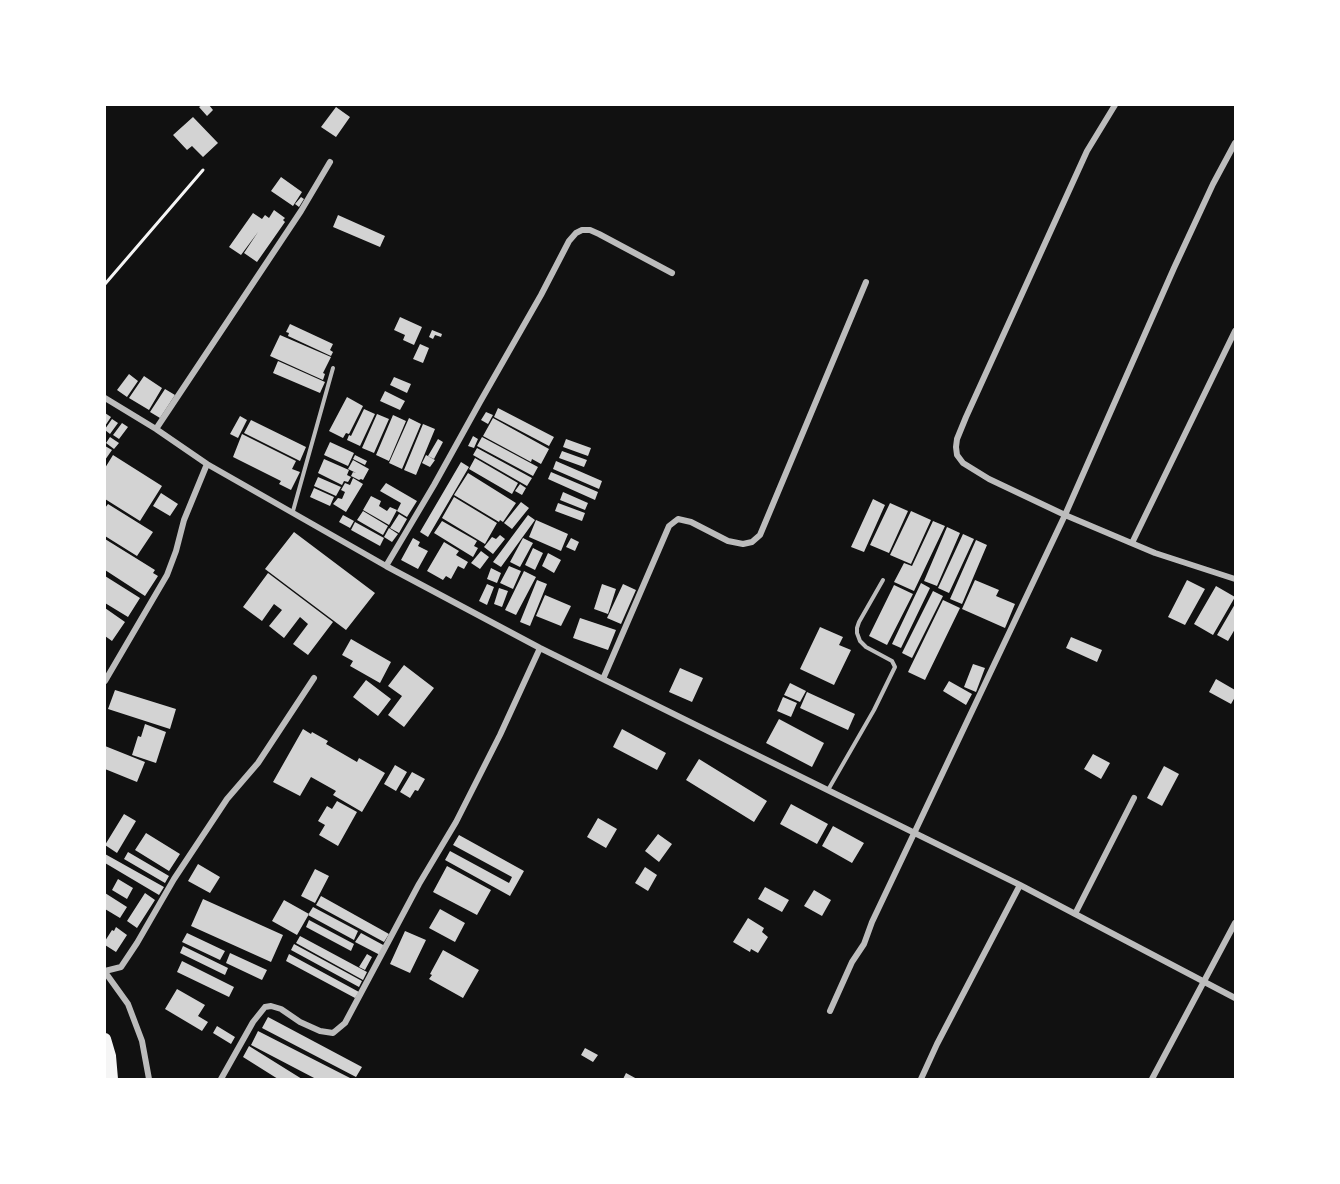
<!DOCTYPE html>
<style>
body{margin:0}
#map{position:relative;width:1340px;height:1184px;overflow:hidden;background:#111;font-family:Inter,sans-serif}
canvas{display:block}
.frame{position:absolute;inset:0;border:106px solid #fff;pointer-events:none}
</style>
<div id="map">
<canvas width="1340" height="1184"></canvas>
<div class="frame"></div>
</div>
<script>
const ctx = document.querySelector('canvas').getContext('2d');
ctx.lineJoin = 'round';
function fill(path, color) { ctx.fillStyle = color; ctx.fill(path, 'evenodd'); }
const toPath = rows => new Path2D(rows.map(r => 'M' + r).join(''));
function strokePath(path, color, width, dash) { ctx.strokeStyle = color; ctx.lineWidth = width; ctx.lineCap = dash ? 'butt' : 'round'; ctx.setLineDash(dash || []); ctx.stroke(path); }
const building = toPath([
 [202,105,209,105,213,110,207,116,199,107],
 [336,107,350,117,336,137,321,127],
 [193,117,218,143,203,157,192,146,187,150,173,135],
 [281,177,302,192,293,206,271,191],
 [301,197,304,199,299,207,295,204],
 [274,210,285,218,283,220,285,222,257,262,244,253,258,232,241,255,229,247,253,213,262,219,265,215,269,218],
 [338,215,385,236,380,247,333,227],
 [400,317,422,327,414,345,403,340,405,335,394,330],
 [290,324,333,344,330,350,333,352,331,356,288,336,289,333,286,332],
 [432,330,442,334,441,337,435,335,433,339,429,337],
 [280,335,331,357,323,373,325,374,323,380,270,356],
 [420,344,429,348,423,363,413,359],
 [278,361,325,382,320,393,273,373],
 [129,374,138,381,127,397,117,390],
 [144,376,162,388,149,410,129,398],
 [394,377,411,384,407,393,390,385],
 [165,389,175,395,160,418,150,412],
 [385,391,405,401,400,410,380,401],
 [347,397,363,406,349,434,346,433,343,438,329,431],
 [498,408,554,437,549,446,494,417],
 [364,409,375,414,360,446,347,440,349,435,351,436],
 [486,412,493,415,488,424,481,420],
 [105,413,111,417,105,426],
 [377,414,389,419,374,453,362,448],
 [393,415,406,421,389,461,376,455],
 [240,416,247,420,238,438,230,434],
 [409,418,421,424,402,469,389,463],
 [493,418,549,449,541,464,532,459,531,462,483,436],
 [112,419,118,423,110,434,105,430,105,429],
 [251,420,306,447,300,461,244,433],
 [122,423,128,427,119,439,113,435],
 [423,424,435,429,416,475,404,470],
 [242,434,296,461,292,469,300,472,291,490,279,484,281,481,233,457],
 [473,436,478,439,474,448,468,446],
 [110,437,119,443,114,449,106,443],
 [482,437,538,467,533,476,477,446],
 [438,439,443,442,434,459,428,456],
 [566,439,591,448,588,456,563,447],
 [330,442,354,453,348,466,324,455],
 [105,446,112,450,105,460],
 [477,448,532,478,527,486,473,455],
 [562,451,587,460,584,467,559,458],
 [113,455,162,486,140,521,105,499,105,468],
 [355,455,367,461,365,465,353,459],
 [426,455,435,460,430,467,422,463],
 [475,458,518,483,512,494,469,469],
 [324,459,349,470,347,475,351,477,348,482,344,481,342,485,318,473],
 [353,460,369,469,363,480,361,479,359,480,351,476,353,472,356,473,348,469],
 [556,461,602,481,599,489,553,469],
 [461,462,469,467,428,537,420,532],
 [551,472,598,492,595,500,548,479],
 [468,473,516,503,503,522,500,520,499,522,454,495],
 [318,477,341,487,336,496,314,486],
 [353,478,363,484,346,512,333,504,338,498,342,499,345,492,341,490,345,483,350,485],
 [386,483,417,501,407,517,397,511,401,503,380,491],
 [520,484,526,488,522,495,515,491],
 [314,488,334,497,330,506,310,497],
 [563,492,588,503,585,510,560,500],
 [161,493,178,504,170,516,153,506],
 [371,496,381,501,379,506,387,511,390,507,397,510,389,525,363,510],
 [454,497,497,523,485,544,442,518],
 [873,499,885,505,864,552,851,547],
 [521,502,529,508,512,529,504,523],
 [558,503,585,513,582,521,555,511],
 [890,503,908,511,889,553,870,545],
 [108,504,153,532,137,556,105,536,105,508],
 [363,511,388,526,383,535,357,520],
 [911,511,931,520,911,564,890,555],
 [399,514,407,519,399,533,390,528],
 [343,515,354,521,350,528,339,522],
 [528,515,535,520,501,567,493,562],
 [536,520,568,534,561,551,529,537],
 [442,521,477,541,474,546,478,548,473,557,434,533],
 [933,521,945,526,914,591,894,582,904,563,912,566],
 [355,522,384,538,380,546,351,530],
 [947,527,960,533,937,586,924,581],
 [389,528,398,534,392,542,384,537],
 [294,532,375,593,346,630,265,569],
 [963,534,974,539,949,593,938,588],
 [500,535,505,539,493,554,484,547,492,537,496,539],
 [413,538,420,542,418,546,428,551,418,569,401,560],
 [523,538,533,543,520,567,510,562],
 [571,538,579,542,575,551,566,547],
 [105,539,155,570,153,573,158,576,145,596,105,570],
 [976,540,987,545,962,604,950,599],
 [444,542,459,551,456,555,468,562,464,569,458,566,451,579,446,576,443,580,427,571],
 [533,548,543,553,535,570,525,565],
 [481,551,489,557,480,569,471,563],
 [548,553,561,560,554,573,542,566],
 [509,566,521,571,513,589,500,583],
 [491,568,501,573,497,583,487,579],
 [524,571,536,577,516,615,505,610],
 [268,573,333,622,308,655,293,644,308,624,300,617,284,638,269,626,282,610,274,604,262,621,243,607],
 [105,576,140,598,128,617,105,603],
 [537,580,547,584,530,626,520,622],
 [975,580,999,590,996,596,1015,604,1005,628,962,609],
 [1187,580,1205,589,1185,625,1168,617],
 [921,583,930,588,901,648,892,644],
 [487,584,494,587,487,605,479,601],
 [602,584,616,589,608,614,594,609],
 [623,584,636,590,621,624,607,618],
 [894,585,913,594,887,645,869,636],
 [1216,586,1235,597,1213,635,1194,624],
 [499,588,508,591,502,607,494,604],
 [933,591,943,596,912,658,902,653],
 [545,595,571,606,561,626,536,616],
 [943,600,960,608,925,680,908,672],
 [1235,604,1235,629,1228,641,1217,635],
 [105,608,125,622,112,641,105,636],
 [580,618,616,630,608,650,573,638],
 [820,627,843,637,839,645,851,650,834,685,800,669],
 [1071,637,1102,650,1097,662,1066,648],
 [351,639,391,662,380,683,350,666,353,661,342,655],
 [973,664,985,668,976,692,964,687],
 [404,665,434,688,404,727,388,715,402,696,388,686],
 [680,668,703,678,692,702,669,692],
 [1216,679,1235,690,1235,697,1231,704,1209,692],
 [366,680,391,699,378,716,353,697],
 [949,681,972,694,966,705,943,691],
 [790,683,806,691,800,702,784,695],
 [115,690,176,709,170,729,108,709],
 [807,692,855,714,848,730,800,708],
 [783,697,797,703,791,717,777,711],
 [779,719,824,743,812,767,766,743],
 [145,724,166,732,156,763,132,755,138,736,141,737],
 [303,729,311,734,312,732,328,741,326,744,357,762,359,758,385,773,362,812,333,795,336,791,311,777,300,796,273,782],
 [622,729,666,753,657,770,613,747],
 [105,746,145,762,137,782,105,769],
 [1093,754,1110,763,1101,779,1084,769],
 [699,759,767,801,754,822,686,780],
 [395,765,407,772,396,791,384,784],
 [1164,766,1179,774,1162,806,1147,798],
 [412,772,425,779,418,791,415,790,410,798,400,792],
 [337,801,357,812,338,846,319,835,325,825,318,821,327,806,332,809],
 [791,804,828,824,817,844,780,824],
 [124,814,136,821,117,853,105,845],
 [598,818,617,829,606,848,587,837],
 [833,826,864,843,852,863,822,846],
 [146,833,180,854,169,871,135,850],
 [658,834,672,844,659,862,645,851],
 [459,835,524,871,510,896,445,860,450,851,509,883,512,877,453,845],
 [128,852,169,876,165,883,124,859],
 [105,854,164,887,159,895,105,863],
 [198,864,220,877,210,893,188,881],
 [447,866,491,890,477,915,433,892],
 [645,867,657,875,648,891,635,883],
 [315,869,329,876,315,903,301,896],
 [118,879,133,888,127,899,112,890],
 [765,887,789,900,782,912,758,899],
 [814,890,831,900,822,916,804,906],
 [105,893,127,907,120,918,105,909],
 [145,893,155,900,137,928,127,921],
 [321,896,389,934,384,942,316,905],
 [203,899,283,935,271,962,191,926],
 [284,900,309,914,297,935,272,921],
 [313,907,358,931,354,940,308,915],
 [440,909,465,923,455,942,429,928],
 [748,918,764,928,762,932,768,937,758,953,751,949,750,952,733,942],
 [309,920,354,944,351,951,306,927],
 [116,927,127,935,116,952,105,945,105,941,112,930,114,931],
 [405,931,426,940,410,973,390,964],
 [187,933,225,951,220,960,182,942],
 [361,933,385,946,380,955,355,942],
 [300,936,367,972,363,980,296,943],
 [294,944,362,981,359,987,291,950],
 [183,946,228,968,225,975,180,953],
 [443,950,479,970,463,998,429,979,432,975,430,974],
 [230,953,267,970,262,980,226,963],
 [289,954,359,992,355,998,286,961],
 [367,954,372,957,365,970,359,967],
 [182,961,234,987,229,997,177,972],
 [177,989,205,1005,198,1016,208,1022,202,1031,165,1009],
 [268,1017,362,1067,356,1077,262,1028],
 [217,1026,235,1037,231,1044,213,1033],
 [258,1031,352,1079,316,1079,251,1045],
 [249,1046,302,1079,278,1079,243,1057],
 [585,1048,598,1055,593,1062,581,1055],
 [626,1073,637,1079,623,1079]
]);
const path = toPath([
 [105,284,203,170]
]);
const service = toPath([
 [293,511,333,368],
 [828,790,874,710,895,667,892,661,866,647,860,641,857,633,857,628,859,622,883,580]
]);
const minor = toPath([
 [1115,105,1087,151,966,417,957,439,956,447,957,455,963,463,989,479,1065,515,1155,553,1235,579],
 [105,398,156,429,207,464],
 [156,429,301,211,330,162],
 [1132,543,1235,331],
 [386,566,434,485,480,402,541,295,569,241,576,233,582,230,590,230,599,234,672,273],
 [603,679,669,526,678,519,691,522,728,541,743,544,752,542,760,535,866,282],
 [105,681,167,575,176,551,184,520,207,464,386,566,540,648,1020,885,1235,998],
 [1075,914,1134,798],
 [105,971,121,967,137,943,174,879,227,799,258,763,314,678],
 [105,972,128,1004,142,1041,149,1079],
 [830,1011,852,962,864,944,872,922,1065,515,1174,268,1213,184,1235,143],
 [221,1079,253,1022,265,1007,271,1006,281,1009,300,1022,320,1031,333,1033,345,1023,419,884,456,822,500,735,540,648],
 [921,1079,937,1044,1020,885],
 [1152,1079,1235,923]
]);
const trunk = toPath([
 [105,1039,110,1056,112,1079]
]);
fill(building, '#d3d3d3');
strokePath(path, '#f5f5f5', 3);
strokePath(service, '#bcbcbc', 4);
strokePath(minor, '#bcbcbc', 6);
strokePath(trunk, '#f5f5f5', 12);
</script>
